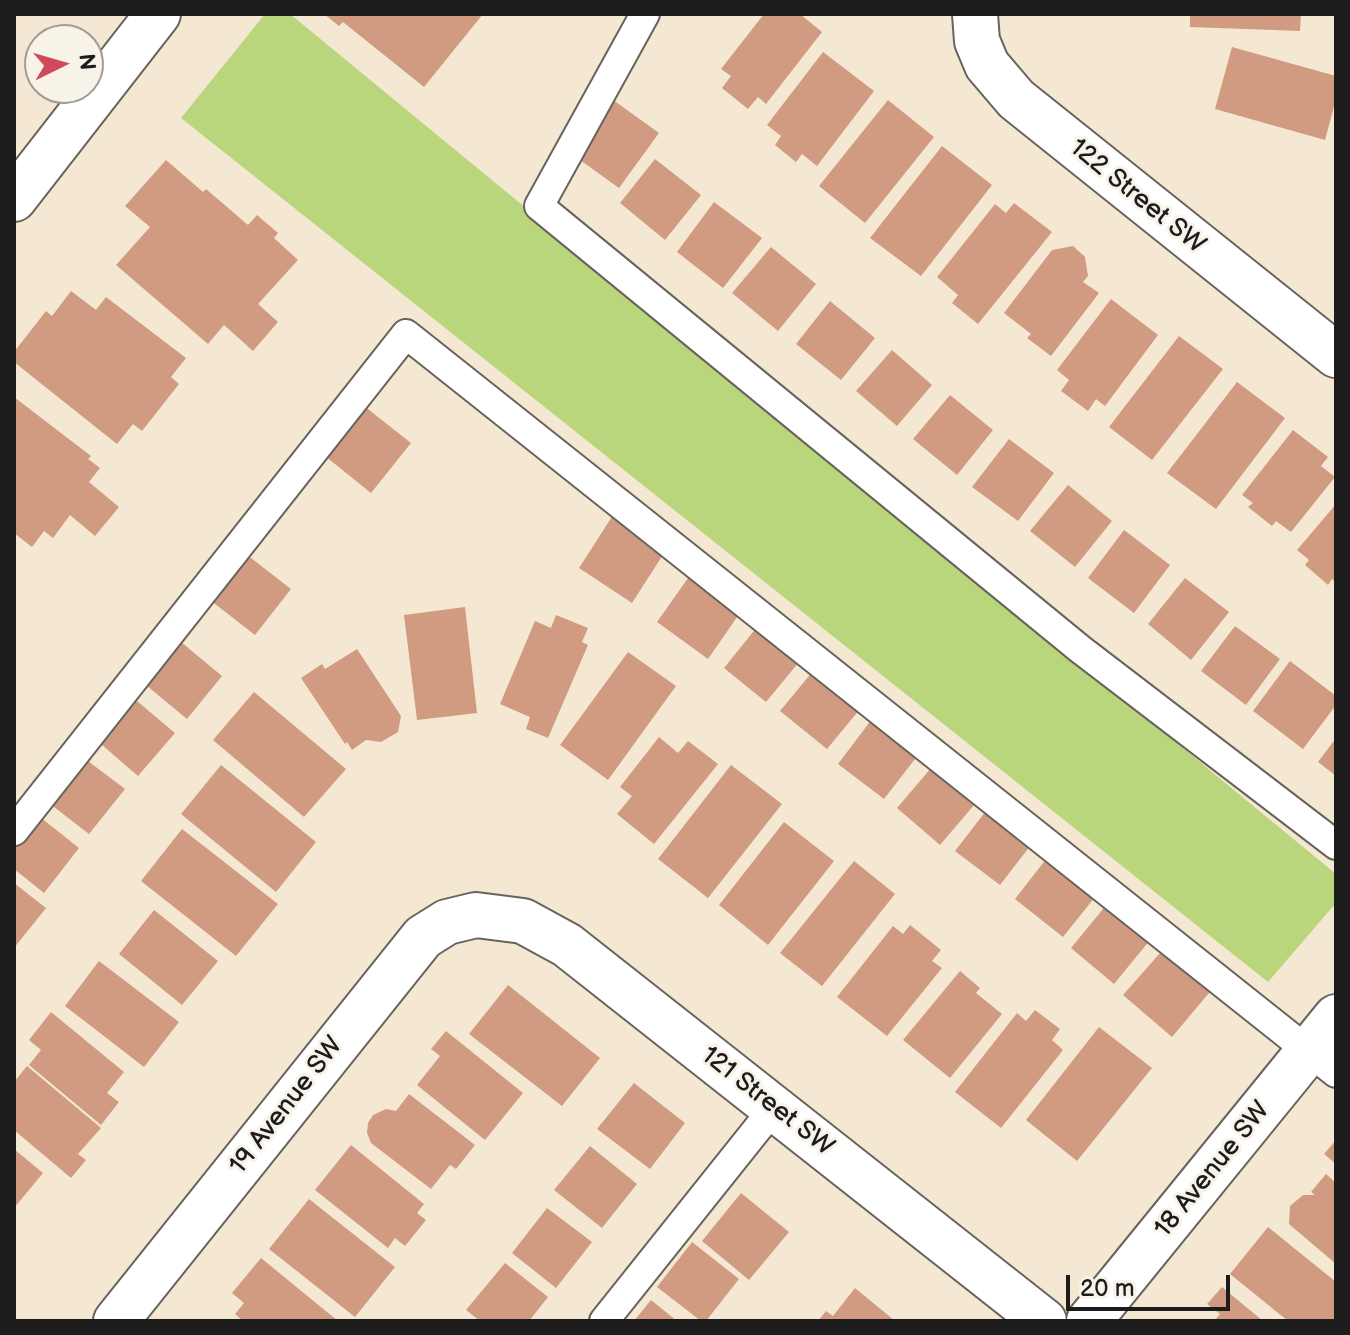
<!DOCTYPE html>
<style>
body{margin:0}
#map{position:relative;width:1350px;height:1335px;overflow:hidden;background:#f4e8d3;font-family:"Balsamiq Sans",sans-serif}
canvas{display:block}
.frame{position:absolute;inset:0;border:16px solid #1c1c1c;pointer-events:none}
.north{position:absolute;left:24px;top:24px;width:80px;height:80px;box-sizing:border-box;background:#f7f3e8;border:2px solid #9f9d96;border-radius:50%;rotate:85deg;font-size:22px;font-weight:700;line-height:32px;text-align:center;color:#1c1c1c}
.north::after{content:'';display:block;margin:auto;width:28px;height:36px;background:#d1495b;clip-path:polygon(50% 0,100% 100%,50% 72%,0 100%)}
.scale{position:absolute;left:1066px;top:1275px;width:164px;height:36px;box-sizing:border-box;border:4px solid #1c1c1c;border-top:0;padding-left:10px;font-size:24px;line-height:28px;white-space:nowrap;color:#1c1c1c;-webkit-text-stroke:6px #f7f3e8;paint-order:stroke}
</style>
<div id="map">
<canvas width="1350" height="1335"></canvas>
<div class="frame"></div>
<div class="north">N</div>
<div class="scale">20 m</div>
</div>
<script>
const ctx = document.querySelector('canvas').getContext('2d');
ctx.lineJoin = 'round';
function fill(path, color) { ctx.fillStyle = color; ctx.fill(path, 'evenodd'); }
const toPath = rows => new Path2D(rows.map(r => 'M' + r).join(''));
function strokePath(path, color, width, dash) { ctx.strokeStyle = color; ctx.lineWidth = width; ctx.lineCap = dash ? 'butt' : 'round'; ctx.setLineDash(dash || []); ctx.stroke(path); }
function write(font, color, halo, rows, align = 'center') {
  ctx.font = font + ' "Balsamiq Sans",sans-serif'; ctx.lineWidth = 6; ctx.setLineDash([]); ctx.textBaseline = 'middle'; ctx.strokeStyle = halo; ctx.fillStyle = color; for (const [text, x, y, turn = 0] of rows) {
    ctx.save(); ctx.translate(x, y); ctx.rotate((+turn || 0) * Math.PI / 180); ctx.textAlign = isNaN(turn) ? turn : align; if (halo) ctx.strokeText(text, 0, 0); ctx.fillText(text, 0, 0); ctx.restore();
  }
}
const green = toPath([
 [265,14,290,14,1336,874,1336,903,1268,982,181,118]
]);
const building = toPath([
 [324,14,483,14,424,87,343,22,339,26],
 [764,14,800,14,822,32,766,104,758,97,748,109,722,88,731,76,721,69],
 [1190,14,1301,14,1300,31,1190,27],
 [1232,47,1336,76,1336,99,1325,140,1215,109],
 [823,52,874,91,817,166,802,154,796,162,775,145,781,136,767,125],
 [609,97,659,133,619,188,569,152],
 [888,100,934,137,865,223,819,186],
 [942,146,992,185,921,276,870,238],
 [655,159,701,195,665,240,620,203],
 [166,160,203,192,206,189,248,225,257,215,278,233,274,238,298,260,258,304,278,322,253,351,224,325,208,344,116,265,150,227,125,206],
 [714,202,762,238,723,288,677,252],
 [1014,203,1052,232,978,324,952,303,958,295,937,277,995,204,1006,213],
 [1073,246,1085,257,1088,276,1083,282,1099,293,1051,356,1027,338,1031,334,1004,313,1052,250],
 [771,247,816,284,778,331,732,293],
 [71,291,96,310,106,297,186,358,171,377,179,384,142,431,133,424,117,444,14,362,14,352,46,311,52,316],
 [1111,299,1158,335,1105,406,1096,399,1088,411,1061,391,1069,380,1057,370],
 [830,301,875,338,841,380,796,344],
 [1179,336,1223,369,1152,460,1109,427],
 [892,350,932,385,897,426,856,391],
 [1237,382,1285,418,1216,509,1167,473],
 [950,395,993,430,957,475,913,439],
 [14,397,91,456,88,459,100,468,89,482,119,507,95,536,70,515,53,538,44,531,32,547,14,533],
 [359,402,411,443,371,493,320,452],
 [1293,430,1328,457,1321,466,1335,477,1291,532,1276,521,1272,526,1248,507,1253,503,1242,495],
 [1009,439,1054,473,1018,521,972,487],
 [1068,485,1112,521,1075,567,1030,531],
 [1336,504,1336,583,1332,579,1328,585,1305,565,1309,560,1297,550],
 [615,512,668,547,632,603,579,568],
 [1124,530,1170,565,1134,613,1088,578],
 [242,551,291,589,255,635,206,597],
 [693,571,744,607,708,659,657,622],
 [1185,578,1229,612,1191,660,1148,624],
 [465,607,477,713,417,720,404,615],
 [556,615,588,628,582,642,588,645,548,738,526,729,530,717,500,704,535,621,551,628],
 [761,622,804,656,766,702,724,668],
 [1235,626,1280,659,1246,705,1201,671],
 [175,637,222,676,187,719,140,680],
 [357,649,401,716,398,732,381,742,366,740,352,750,347,742,345,744,301,678,322,664,325,669],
 [628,652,676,686,608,780,560,745],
 [1290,661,1336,696,1336,705,1303,749,1253,711],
 [818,665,865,703,827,749,780,711],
 [254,692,346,769,304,817,213,740],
 [131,696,175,733,138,776,94,738],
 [875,715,922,750,884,799,838,764],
 [659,737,678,753,688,741,718,764,654,844,617,814,632,796,620,787],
 [1336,738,1336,776,1318,762],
 [80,755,125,789,89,834,45,800],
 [937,761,980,798,940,845,897,808],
 [221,765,316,842,276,892,181,814],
 [731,765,782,804,708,898,658,859],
 [989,807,1034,841,1000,885,955,851],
 [35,813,79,848,44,893,14,869,14,839],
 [784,822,834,861,768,945,719,905],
 [182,829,278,904,236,956,141,881],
 [1050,854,1099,892,1063,937,1015,899],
 [854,861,895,894,822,986,780,953],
 [14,883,46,908,14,948],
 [1112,898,1155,934,1114,984,1071,948],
 [154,910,218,961,182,1005,119,954],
 [910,925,941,950,932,961,942,968,887,1036,837,997,893,926,903,934],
 [1167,945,1214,987,1172,1037,1123,995],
 [99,961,179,1022,144,1067,65,1006],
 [960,971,980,988,976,993,1002,1014,950,1078,903,1040],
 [508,985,600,1058,562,1106,469,1034],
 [1035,1010,1060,1029,1052,1040,1063,1050,1001,1128,955,1092,1017,1013,1026,1021],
 [51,1012,124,1072,107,1093,119,1102,101,1125,29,1065,41,1050,29,1040],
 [1099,1027,1152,1068,1077,1161,1026,1120],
 [446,1031,523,1093,485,1140,417,1085,440,1056,431,1049],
 [27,1066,101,1128,78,1154,86,1160,71,1178,14,1130,14,1082],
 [634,1083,685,1123,650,1169,597,1129],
 [409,1094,475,1145,456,1169,450,1165,431,1189,371,1143,367,1133,368,1123,373,1115,386,1109,396,1111],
 [1336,1140,1336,1164,1324,1154],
 [351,1145,424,1204,417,1213,426,1220,405,1246,395,1238,388,1248,315,1190],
 [590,1146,637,1184,602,1228,554,1190],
 [14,1149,43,1173,14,1208],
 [1326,1174,1336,1183,1336,1264,1289,1224,1290,1206,1303,1195,1315,1195,1311,1192],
 [741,1193,789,1232,749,1280,702,1241],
 [309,1199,395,1267,355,1317,269,1249],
 [547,1208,592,1242,556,1288,512,1253],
 [1268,1227,1336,1282,1336,1321,1288,1321,1230,1274],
 [692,1242,739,1279,706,1321,701,1321,657,1287],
 [261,1258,338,1321,243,1321,235,1314,244,1303,232,1293],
 [505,1263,548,1297,529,1321,480,1321,466,1310],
 [1222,1287,1263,1321,1214,1321,1220,1314,1207,1304],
 [855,1288,895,1321,818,1321,826,1311,833,1316],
 [651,1300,677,1321,634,1321]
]);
const service = toPath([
 [645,14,539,206,1080,649,1336,845],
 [14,831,406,334,1336,1073],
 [604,1321,774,1108]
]);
const minor = toPath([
 [975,14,977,41,987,65,1016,99,1336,355],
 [116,1321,423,937,447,922,476,915,523,921,567,945,1044,1321],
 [1089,1321,1336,1017]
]);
const tertiary = toPath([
 [14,199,158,14]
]);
const streetNames = [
 ["122 Street SW",1137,197,39],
 ["121 Street SW",767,1102,38],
 ["19 Avenue SW",287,1106,-52],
 ["18 Avenue SW",1213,1170,-51]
];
fill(green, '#bad67c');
fill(building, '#d19b81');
strokePath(service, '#68635c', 32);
strokePath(minor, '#68635c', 48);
strokePath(tertiary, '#68635c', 48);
strokePath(service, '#fff', 28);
strokePath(minor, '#fff', 44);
strokePath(tertiary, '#fff', 44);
write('26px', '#1c1c1c', '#f7f3e8', streetNames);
</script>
